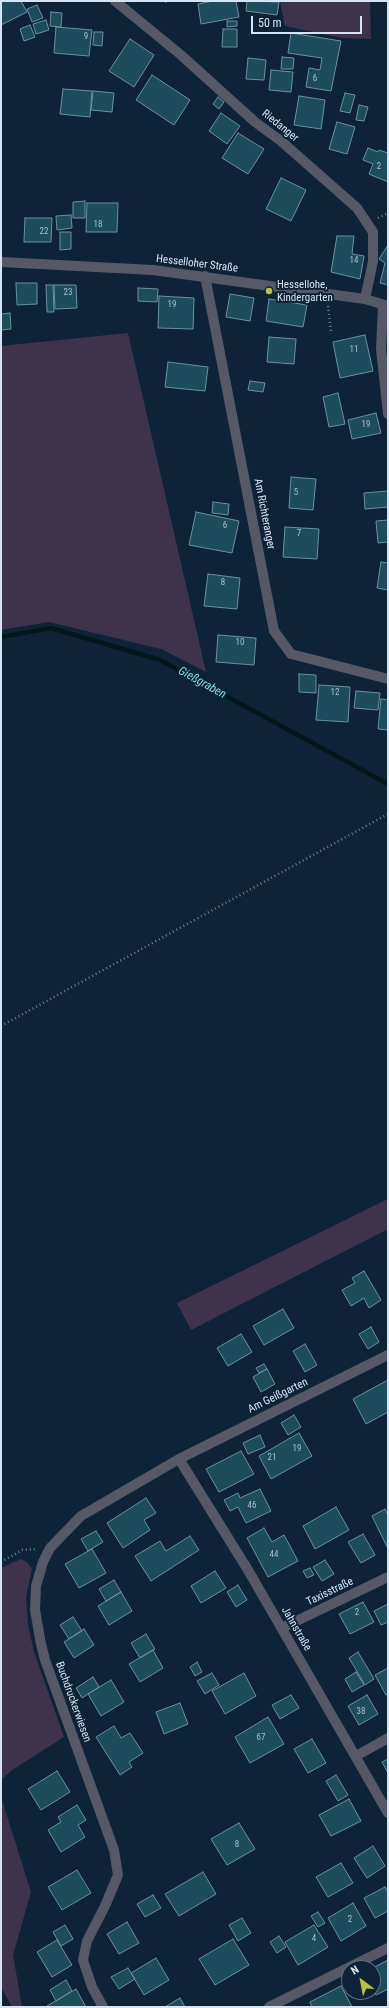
<!DOCTYPE html>
<meta charset="utf-8">
<style>
body{margin:0}
#map{position:relative;width:389px;height:2008px;overflow:hidden;background:#0f2338;font-family:"Roboto Condensed",sans-serif}
canvas{display:block}
.frame{position:absolute;inset:0;border:2px solid #d7e4f2;pointer-events:none}
.north{position:absolute;left:341px;top:1960px;width:40px;height:40px;box-sizing:border-box;background:#0f2338;border:1px solid #5f7082;border-radius:50%;rotate:328deg;font-size:11px;font-weight:700;line-height:16px;text-align:center;color:#d7e4f2}
.north::after{content:'';display:block;margin:auto;width:14px;height:18px;background:#b9c046;clip-path:polygon(50% 0,100% 100%,50% 72%,0 100%)}
.scale{position:absolute;left:251px;top:16px;width:111px;height:18px;box-sizing:border-box;border:2px solid #d7e4f2;border-top:0;padding-left:5px;font-size:12px;line-height:14px;white-space:nowrap;color:#d7e4f2;-webkit-text-stroke:3px #0f2338;paint-order:stroke}
</style>
<div id="map">
<canvas width="389" height="2008"></canvas>
<div class="frame"></div>
<div class="north">N</div>
<div class="scale">50 m</div>
</div>
<script>
const ctx = document.querySelector('canvas').getContext('2d');
ctx.lineJoin = 'round';
function fill(path, color) { ctx.fillStyle = color; ctx.fill(path, 'evenodd'); }
const toPath = rows => new Path2D(rows.map(r => 'M' + r).join(''));
function strokePath(path, color, width, dash) { ctx.strokeStyle = color; ctx.lineWidth = width; ctx.lineCap = dash ? 'butt' : 'round'; ctx.setLineDash(dash || []); ctx.stroke(path); }
function write(font, color, halo, rows, align = 'center') {
  ctx.font = font + ' "Roboto Condensed",sans-serif'; ctx.lineWidth = 4; ctx.setLineDash([]); ctx.textBaseline = 'middle'; ctx.strokeStyle = halo; ctx.fillStyle = color; for (const [text, x, y, turn = 0] of rows) {
    ctx.save(); ctx.translate(x, y); ctx.rotate((+turn || 0) * Math.PI / 180); ctx.textAlign = isNaN(turn) ? turn : align; if (halo) ctx.strokeText(text, 0, 0); ctx.fillText(text, 0, 0); ctx.restore();
  }
}
const green = toPath([
 [280,1,370,1,371,39,342,38,285,26],
 [128,333,206,672,161,649,49,622,1,630,1,346],
 [388,1199,388,1229,191,1330,177,1303],
 [21,1559,27,1562,32,1569,26,1597,28,1625,34,1652,64,1737,12,1770,1,1780,1,1568],
 [1,1797,31,1892,13,1955,22,2007,12,2007,1,1987]
]);
const stream = toPath([
 [1,637,51,628,160,660,388,784]
]);
const building = toPath([
 [1,1,21,1,27,12,1,25,1,1],
 [213,1,236,1,239,17,201,24,198,4,213,1],
 [247,1,279,2,277,15,246,11,247,1],
 [37,5,43,18,32,22,27,9,37,5],
 [51,12,62,13,61,27,50,26,51,12],
 [46,20,49,30,36,34,33,24,46,20],
 [227,21,237,21,237,26,227,27,227,21],
 [30,25,35,37,24,41,20,29,30,25],
 [56,27,92,30,89,56,54,53,56,27],
 [223,29,237,29,237,47,222,47,223,29],
 [94,32,103,32,102,46,93,45,94,32],
 [291,33,341,41,331,91,306,87,309,68,320,70,322,58,288,53,291,33],
 [130,39,154,55,134,87,109,71,130,39],
 [282,57,294,58,293,69,281,69,282,57],
 [248,58,266,60,264,80,246,79,248,58],
 [271,70,293,72,291,92,269,90,271,70],
 [152,75,190,100,174,125,136,100,152,75],
 [63,89,92,91,90,117,60,114,63,89],
 [93,91,114,93,112,112,91,110,93,91],
 [345,93,355,95,350,113,340,111,345,93],
 [299,96,325,100,321,129,294,125,299,96],
 [218,97,224,102,219,109,213,104,218,97],
 [359,105,368,107,364,121,356,120,359,105],
 [221,113,240,126,227,144,209,131,221,113],
 [337,122,355,127,347,154,329,149,337,122],
 [238,133,264,149,248,174,222,158,238,133],
 [368,148,378,152,379,150,388,153,388,182,369,174,373,164,363,160,368,148],
 [281,178,306,190,291,221,266,209,281,178],
 [85,201,85,218,73,218,73,202,85,201],
 [87,203,118,203,117,232,86,232,87,203],
 [71,215,72,228,57,230,56,216,71,215],
 [25,218,52,218,51,242,24,242,25,218],
 [60,232,71,232,71,249,60,250,60,232],
 [337,236,354,236,352,254,364,256,360,279,331,272,337,236],
 [388,245,388,285,380,283,385,263,379,259,388,245],
 [16,283,37,283,37,304,17,305,16,283],
 [46,285,53,285,54,312,47,312,46,285],
 [54,285,76,285,77,308,55,309,54,285],
 [138,288,158,289,157,302,138,301,138,288],
 [230,294,254,298,250,321,226,317,230,294],
 [159,296,194,298,193,329,158,328,159,296],
 [269,299,307,305,303,327,266,321,269,299],
 [10,313,11,329,1,330,1,314,10,313],
 [365,335,373,371,340,378,333,342,365,335],
 [269,337,296,339,294,364,267,362,269,337],
 [168,362,208,367,205,391,165,387,168,362],
 [250,381,265,383,263,392,248,390,250,381],
 [338,393,345,424,329,427,323,397,338,393],
 [376,413,381,433,352,439,348,420,376,413],
 [291,477,316,479,313,510,289,508,291,477],
 [388,491,388,507,365,509,364,493,388,491],
 [213,502,229,504,228,515,212,513,213,502],
 [196,512,239,521,232,553,189,545,196,512],
 [388,520,388,542,378,543,376,521,388,520],
 [285,527,319,529,317,559,283,557,285,527],
 [381,562,388,563,388,590,377,588,381,562],
 [208,574,240,578,237,609,204,606,208,574],
 [218,635,256,638,254,665,216,662,218,635],
 [299,674,316,675,316,693,299,692,299,674],
 [319,685,350,687,348,722,316,720,319,685],
 [356,691,380,693,378,710,354,708,356,691],
 [381,699,388,700,388,730,378,729,381,699],
 [364,1271,381,1300,369,1308,364,1298,351,1306,342,1290,355,1283,352,1278,364,1271],
 [283,1309,294,1328,264,1345,253,1326,283,1309],
 [371,1327,379,1342,368,1349,359,1334,371,1327],
 [241,1334,252,1352,228,1366,217,1348,241,1334],
 [305,1344,317,1365,305,1372,293,1351,305,1344],
 [264,1364,267,1369,259,1373,256,1368,264,1364],
 [267,1369,275,1384,261,1392,253,1377,267,1369],
 [388,1380,388,1412,366,1424,353,1399,388,1380],
 [294,1415,301,1427,288,1435,281,1423,294,1415],
 [299,1433,312,1456,271,1479,259,1456,299,1433],
 [260,1435,265,1447,248,1454,243,1443,260,1435],
 [241,1451,254,1474,219,1492,206,1469,241,1451],
 [260,1489,271,1511,246,1523,238,1507,230,1511,224,1500,238,1493,240,1498,260,1489],
 [146,1498,156,1513,144,1520,150,1530,123,1548,107,1523,146,1498],
 [336,1507,349,1530,315,1549,303,1526,336,1507],
 [385,1509,388,1515,387,1547,372,1516,385,1509],
 [264,1528,272,1542,284,1535,298,1561,268,1577,247,1538,264,1528],
 [96,1531,103,1542,88,1551,81,1539,96,1531],
 [363,1534,375,1555,361,1563,348,1542,363,1534],
 [190,1536,199,1550,151,1581,135,1556,160,1541,166,1551,190,1536],
 [92,1549,106,1573,79,1588,65,1564,92,1549],
 [325,1560,334,1574,322,1581,313,1567,325,1560],
 [310,1568,314,1575,307,1578,303,1571,310,1568],
 [215,1571,226,1588,201,1603,191,1586,215,1571],
 [114,1580,121,1592,106,1601,99,1589,114,1580],
 [238,1585,247,1600,236,1607,227,1592,238,1585],
 [121,1592,132,1611,109,1625,98,1606,121,1592],
 [363,1602,374,1622,350,1634,339,1614,363,1602],
 [388,1604,388,1622,381,1625,374,1611,388,1604],
 [73,1617,82,1631,69,1639,60,1625,73,1617],
 [84,1629,94,1645,74,1658,64,1642,84,1629],
 [146,1634,155,1649,140,1658,131,1643,146,1634],
 [153,1650,163,1668,140,1682,129,1664,153,1650],
 [358,1652,374,1679,365,1685,349,1658,358,1652],
 [197,1662,202,1672,195,1676,190,1667,197,1662],
 [388,1668,388,1694,386,1695,375,1675,388,1668],
 [356,1672,364,1685,352,1692,345,1679,356,1672],
 [212,1673,219,1685,205,1694,197,1681,212,1673],
 [244,1673,256,1696,225,1714,212,1691,244,1673],
 [93,1677,99,1687,82,1698,76,1688,93,1677],
 [111,1680,124,1702,101,1716,88,1694,111,1680],
 [291,1695,299,1708,280,1719,272,1705,291,1695],
 [367,1695,378,1714,359,1725,348,1706,367,1695],
 [180,1703,188,1724,164,1734,156,1712,180,1703],
 [268,1717,284,1744,250,1763,235,1737,268,1717],
 [114,1726,121,1738,130,1733,143,1753,129,1762,132,1767,120,1775,96,1737,114,1726],
 [312,1739,326,1763,308,1773,294,1749,312,1739],
 [388,1759,388,1773,382,1762,388,1759],
 [57,1771,70,1792,41,1810,28,1789,57,1771],
 [336,1775,348,1795,338,1801,326,1781,336,1775],
 [349,1799,361,1821,331,1836,319,1815,349,1799],
 [77,1805,86,1820,78,1825,85,1837,61,1852,48,1830,61,1822,58,1817,77,1805],
 [239,1823,255,1849,227,1865,211,1839,239,1823],
 [373,1846,385,1866,367,1878,354,1858,373,1846],
 [341,1863,353,1883,328,1897,316,1877,341,1863],
 [77,1870,91,1893,62,1910,48,1887,77,1870],
 [203,1872,216,1894,179,1916,165,1894,203,1872],
 [385,1887,388,1892,388,1911,375,1918,364,1898,385,1887],
 [153,1895,161,1908,145,1917,137,1904,153,1895],
 [353,1903,366,1926,341,1941,328,1918,353,1903],
 [318,1912,325,1923,318,1927,311,1916,318,1912],
 [242,1918,251,1933,238,1941,229,1925,242,1918],
 [127,1922,139,1943,119,1954,107,1934,127,1922],
 [65,1925,73,1939,61,1946,53,1932,65,1925],
 [314,1925,328,1947,298,1965,285,1942,314,1925],
 [279,1936,286,1947,277,1953,270,1942,279,1936],
 [233,1939,249,1965,215,1985,199,1959,233,1939],
 [57,1940,72,1965,52,1977,37,1952,57,1940],
 [156,1958,169,1980,144,1995,131,1973,156,1958],
 [388,1960,388,1989,376,1995,373,1989,373,1968,388,1960],
 [128,1968,135,1979,119,1989,111,1977,128,1968],
 [66,1980,72,1991,56,2001,50,1990,66,1980],
 [341,1986,352,2007,312,2007,310,2002,341,1986],
 [76,1989,86,2007,48,2007,47,2006,76,1989],
 [180,1998,185,2007,165,2007,180,1998]
]);
const path = toPath([
 [165,2,167,1],
 [378,218,388,213],
 [328,306,331,331],
 [1,1026,388,814],
 [1,1562,22,1550,37,1549]
]);
const minor = toPath([
 [115,1,181,55,255,122,281,141,357,208,373,232,373,261,365,299],
 [1,262,153,270,365,299,388,306],
 [205,276,274,631,291,654,388,679],
 [383,305,381,349,388,414],
 [179,1459,248,1570,388,1813],
 [282,1628,388,1577],
 [356,1756,388,1738],
 [103,2007,92,1987,83,1960,87,1941,105,1906,118,1875,114,1850,45,1660,41,1644,35,1610,36,1586,43,1562,50,1548,81,1516,179,1459,388,1355],
 [269,2007,388,1948]
]);
const markers = [
 [269,291,4,"#b9c046"]
];
const numberNames = [
 ["9",86,37],
 ["6",315,79],
 ["2",379,167],
 ["18",98,225],
 ["22",44,232],
 ["14",354,261],
 ["23",68,293],
 ["19",172,305],
 ["11",354,350],
 ["19",366,425],
 ["5",296,493],
 ["6",225,526],
 ["7",299,534],
 ["8",223,583],
 ["10",240,643],
 ["12",335,693],
 ["19",297,1449],
 ["21",272,1458],
 ["46",252,1506],
 ["44",274,1555],
 ["2",357,1613],
 ["38",361,1712],
 ["67",261,1738],
 ["8",237,1845],
 ["2",350,1920],
 ["4",314,1939]
];
const streetNames = [
 ["Riedanger",280,126,39],
 ["Hesselloher Straße",197,264,7],
 ["Am Richteranger",264,514,79],
 ["Am Geißgarten",278,1396,-26],
 ["Taxisstraße",330,1592,-26],
 ["Jahnstraße",296,1629,60],
 ["Buchdruckerwiesen",73,1702,70]
];
const poiNames = [
 ["Hessellohe,",277,285],
 ["Kindergarten",277,298]
];
const waterNames = [
 ["Gießgraben",202,683,29]
];
fill(green, '#3f334c');
strokePath(stream, '#001819', 4.5);
fill(building, '#1d4c5c');
strokePath(building, '#6a91a0', 1);
strokePath(path, '#6d7e90', 2.5, [1, 3]);
strokePath(minor, '#565866', 10);
for (const [x, y, r, color] of markers) { const dot = new Path2D(); dot.arc(x, y, r, 0, 2 * Math.PI); ctx.fillStyle = color; ctx.fill(dot); strokePath(dot, '#0f2338', 1.5); }
write('9px', '#a8becc', null, numberNames);
write('11px', '#d7e4f2', '#0f2338', streetNames);
write('11px', '#d7e4f2', '#0f2338', poiNames, 'left');
write('italic 12px', '#7ed9d9', '#0f2338', waterNames);
</script>
